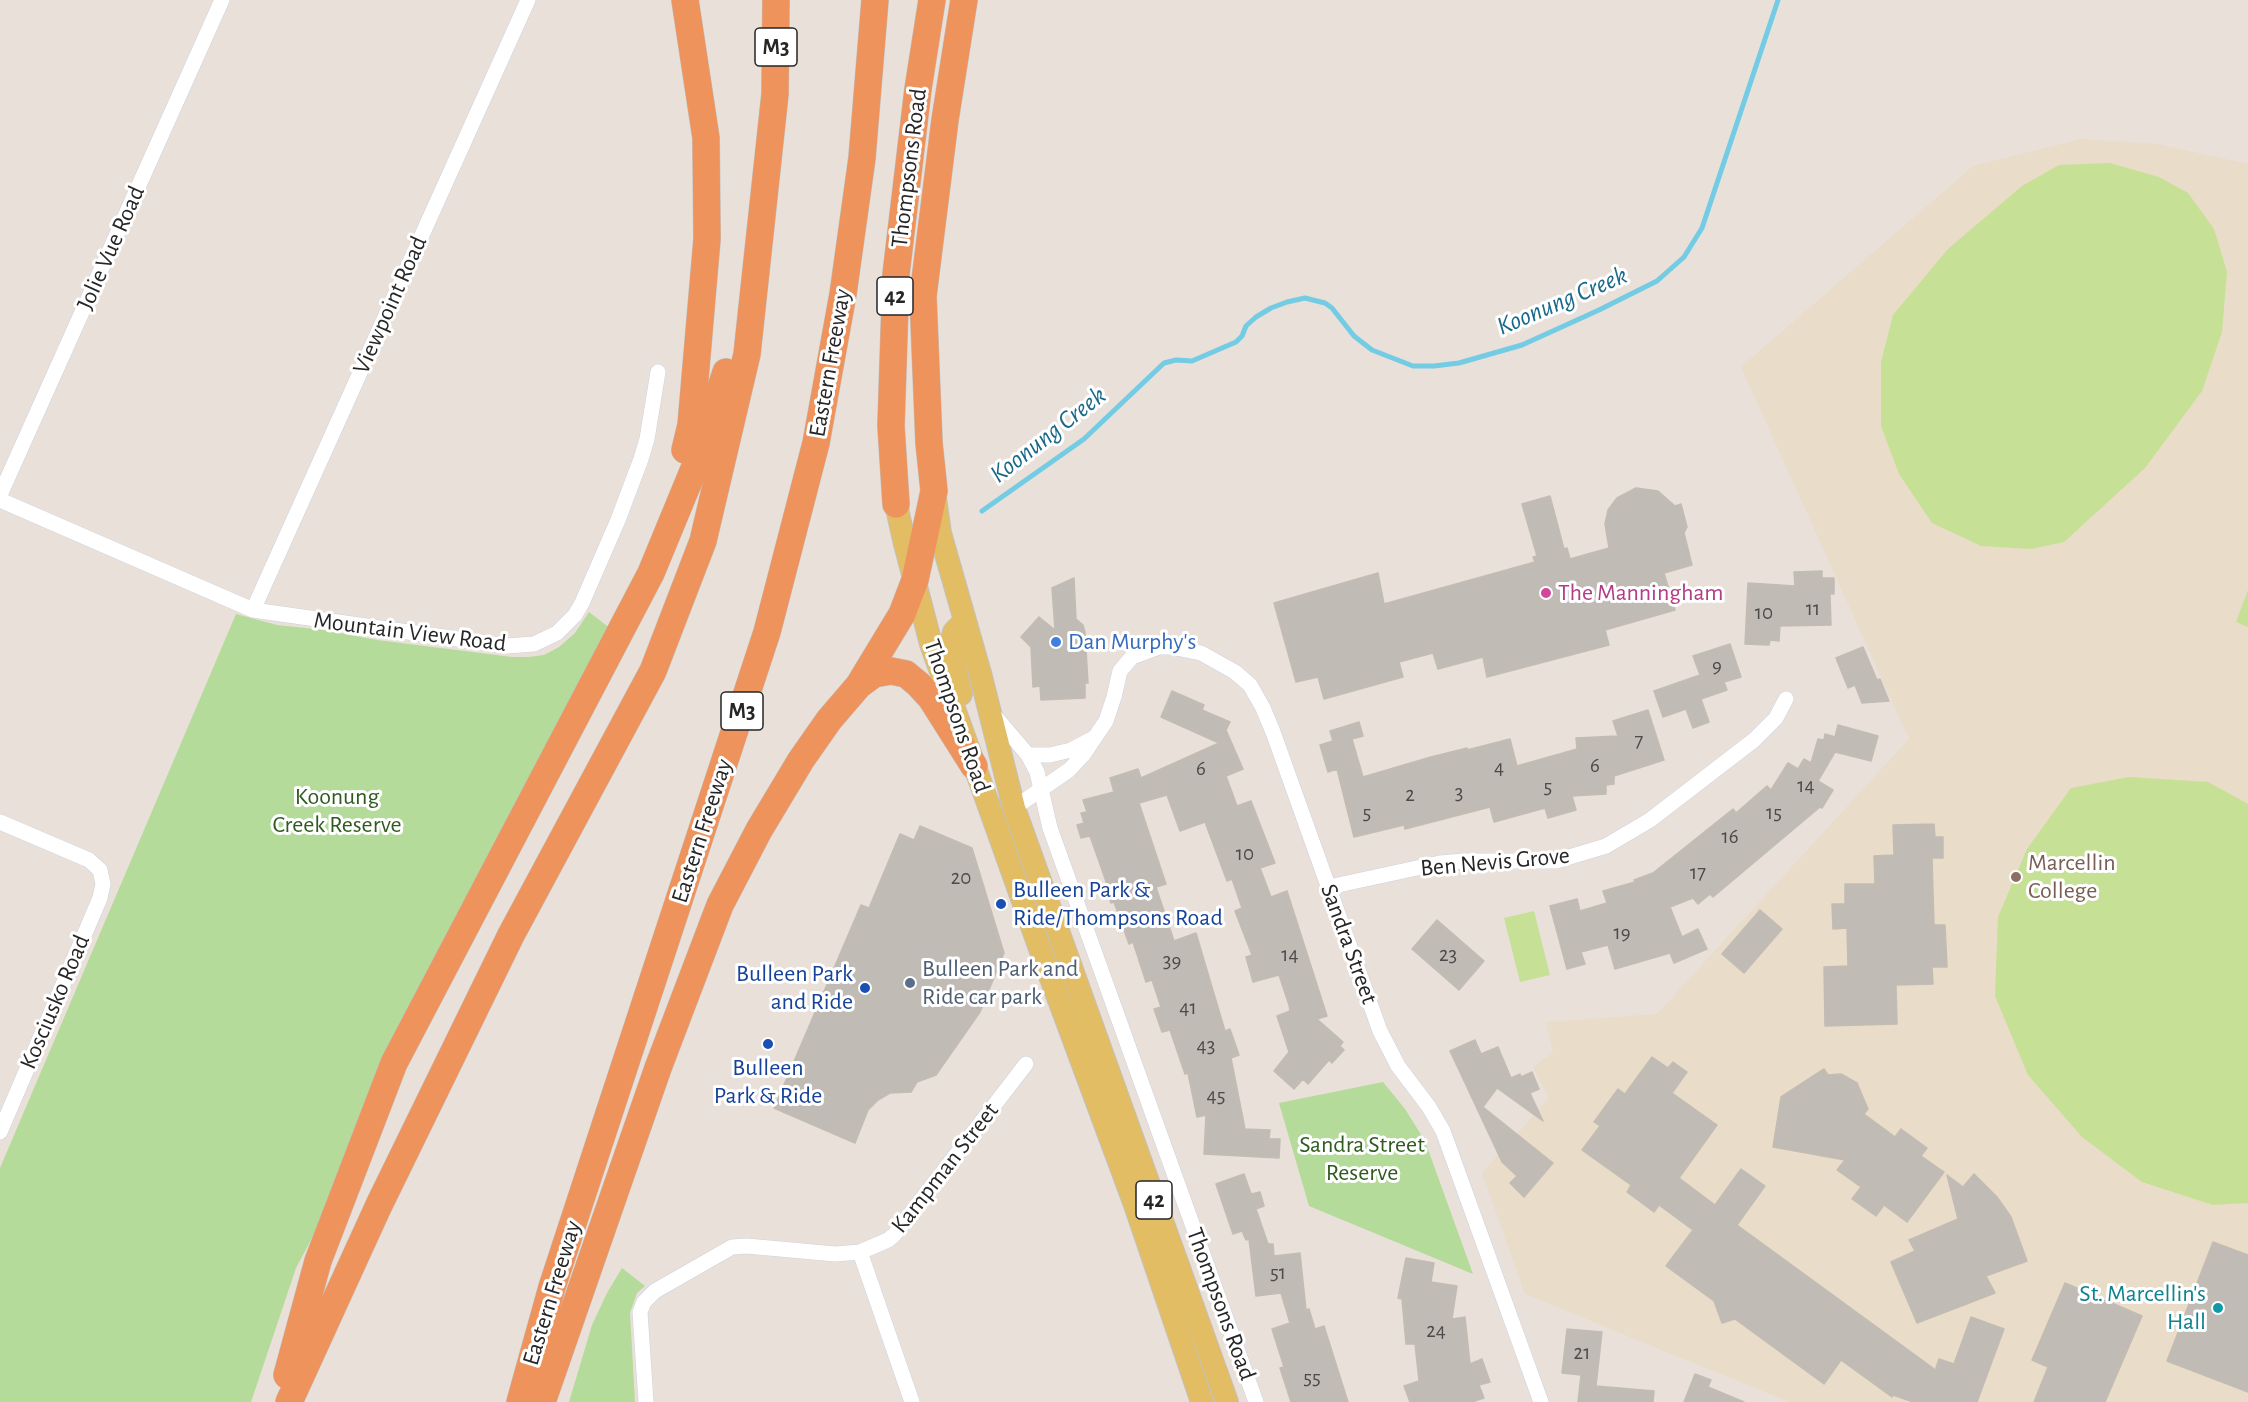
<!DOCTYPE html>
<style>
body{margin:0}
canvas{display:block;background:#e8e0d9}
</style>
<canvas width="2248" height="1402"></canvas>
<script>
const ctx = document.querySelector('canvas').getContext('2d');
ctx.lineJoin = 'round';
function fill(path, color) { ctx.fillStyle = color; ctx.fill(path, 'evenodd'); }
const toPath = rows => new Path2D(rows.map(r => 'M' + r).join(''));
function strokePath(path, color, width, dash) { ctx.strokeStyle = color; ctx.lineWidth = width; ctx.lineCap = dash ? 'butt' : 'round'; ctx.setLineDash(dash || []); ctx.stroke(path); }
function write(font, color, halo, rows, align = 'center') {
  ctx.font = font + ' "Alegreya Sans",sans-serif'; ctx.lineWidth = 6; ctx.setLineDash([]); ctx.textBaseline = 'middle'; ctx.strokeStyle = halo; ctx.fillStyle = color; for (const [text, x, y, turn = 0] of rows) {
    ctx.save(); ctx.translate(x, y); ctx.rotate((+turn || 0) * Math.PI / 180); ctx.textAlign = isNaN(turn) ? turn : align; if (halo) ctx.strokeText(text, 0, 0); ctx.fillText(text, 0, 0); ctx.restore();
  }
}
const education = toPath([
 [2082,139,2157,144,2248,164,2248,1402,1789,1402,1525,1294,1482,1173,1549,1098,1533,1067,1553,1053,1546,1022,1657,1014,1909,739,1741,367,1973,166]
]);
const green = toPath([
 [589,612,620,636,430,1017,296,1268,251,1402,0,1402,0,1168,236,614,277,625,324,630,377,640,512,657,529,657,544,655,559,647,575,633],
 [1383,1082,1405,1109,1425,1141,1473,1274,1309,1206,1279,1103],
 [622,1268,645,1286,637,1293,630,1313,635,1402,569,1402,592,1325,607,1293]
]);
const pitch = toPath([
 [2110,163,2159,177,2188,193,2214,229,2227,272,2222,332,2202,391,2145,468,2064,542,2031,549,1981,546,1932,523,1899,474,1881,426,1881,362,1893,315,1948,249,2022,186,2059,165],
 [2248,590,2248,627,2236,622],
 [2129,777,2208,782,2248,804,2248,1203,2213,1205,2142,1182,2082,1137,2028,1075,1995,996,1998,917,2027,849,2071,788],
 [1534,911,1550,975,1520,982,1504,918]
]);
const stream = toPath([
 [982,511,1084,439,1164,363,1176,360,1192,361,1236,342,1242,336,1246,326,1256,317,1271,308,1287,302,1305,298,1325,303,1332,308,1354,336,1372,350,1413,366,1434,366,1459,363,1522,345,1599,310,1657,281,1684,257,1702,228,1778,0]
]);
const building = toPath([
 [1636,488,1658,491,1675,506,1681,504,1687,527,1684,533,1692,565,1664,573,1675,610,1605,630,1609,645,1487,677,1483,657,1438,669,1433,653,1399,662,1403,677,1324,699,1318,677,1296,682,1274,603,1378,573,1384,604,1535,562,1533,557,1537,556,1522,504,1550,496,1564,549,1567,548,1570,559,1609,548,1605,524,1608,510,1617,498,1636,488],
 [1822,571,1822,578,1834,578,1834,594,1830,594,1831,625,1780,626,1779,641,1770,640,1769,645,1745,644,1748,583,1795,586,1794,572,1822,571],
 [1074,578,1076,619,1083,625,1085,633,1088,683,1085,683,1085,698,1041,700,1040,686,1033,687,1031,647,1021,637,1039,617,1055,630,1052,588,1074,578],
 [1730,644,1741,677,1724,682,1727,690,1701,699,1709,722,1693,728,1686,709,1663,717,1654,691,1700,675,1693,656,1730,644],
 [1863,647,1877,680,1880,679,1889,701,1862,703,1855,685,1848,688,1836,658,1863,647],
 [1172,691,1204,705,1202,710,1230,722,1226,730,1243,769,1226,776,1237,806,1251,801,1275,863,1260,868,1271,897,1287,891,1327,1016,1317,1019,1343,1042,1340,1046,1344,1050,1332,1063,1329,1060,1308,1084,1303,1079,1294,1089,1274,1071,1289,1052,1277,1016,1290,1011,1289,1005,1279,975,1253,982,1246,957,1252,955,1235,911,1242,908,1232,879,1227,881,1205,822,1180,831,1167,795,1139,803,1166,884,1156,887,1174,941,1196,933,1225,1031,1230,1029,1239,1055,1231,1058,1245,1129,1270,1130,1269,1139,1280,1139,1279,1158,1204,1154,1206,1115,1197,1117,1188,1073,1185,1074,1170,1030,1162,1032,1154,1009,1161,1007,1152,980,1146,982,1133,942,1129,944,1114,902,1111,903,1106,888,1108,887,1090,836,1081,838,1077,825,1084,823,1081,813,1087,812,1083,800,1114,792,1110,778,1138,769,1141,778,1219,743,1161,717,1172,691],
 [1648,710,1664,760,1614,776,1614,784,1606,785,1606,794,1572,796,1576,810,1548,818,1545,808,1494,822,1490,807,1405,829,1404,825,1354,837,1337,769,1328,772,1320,745,1333,741,1330,731,1359,722,1363,736,1352,739,1363,777,1431,757,1467,748,1467,750,1510,739,1517,766,1577,749,1576,738,1618,736,1613,721,1648,710],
 [1838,725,1878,736,1871,761,1835,752,1818,781,1833,790,1822,808,1820,807,1713,897,1710,894,1698,904,1693,898,1670,907,1682,937,1698,929,1707,949,1674,963,1670,953,1615,969,1608,945,1581,952,1585,964,1567,969,1550,906,1577,899,1580,911,1607,903,1603,891,1635,882,1634,880,1653,873,1733,809,1736,813,1767,786,1771,790,1788,763,1798,769,1804,759,1811,763,1818,739,1824,740,1825,734,1835,737,1838,725],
 [1934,824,1935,837,1943,837,1943,858,1932,858,1934,925,1945,925,1947,967,1932,967,1933,984,1896,985,1897,1024,1825,1026,1824,967,1848,966,1847,928,1833,929,1832,904,1845,904,1845,884,1875,884,1874,856,1894,855,1893,825,1934,824],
 [920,826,972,848,1004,953,980,1012,936,1075,917,1082,911,1092,890,1093,878,1100,868,1110,855,1143,774,1108,861,905,869,908,900,834,914,840,920,826],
 [1760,910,1782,929,1744,973,1722,954,1760,910],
 [1437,920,1484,961,1459,990,1412,949,1437,920],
 [1475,1040,1481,1054,1498,1047,1511,1078,1520,1074,1521,1077,1532,1072,1539,1089,1530,1093,1543,1121,1497,1088,1483,1107,1553,1163,1524,1197,1510,1183,1517,1176,1502,1162,1450,1051,1475,1040],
 [1652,1057,1668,1068,1673,1062,1687,1072,1672,1093,1717,1125,1679,1178,1715,1205,1741,1169,1765,1186,1737,1225,1937,1371,1936,1368,1939,1359,1954,1364,1971,1317,2004,1329,1977,1402,1913,1402,1893,1395,1892,1397,1841,1360,1824,1384,1735,1319,1722,1323,1714,1301,1666,1266,1693,1230,1659,1205,1654,1212,1627,1192,1631,1185,1582,1150,1600,1126,1594,1122,1618,1089,1625,1094,1652,1057],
 [1824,1069,1828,1075,1841,1074,1857,1083,1868,1109,1864,1114,1895,1137,1901,1129,1927,1148,1921,1156,1944,1172,1907,1222,1884,1205,1876,1216,1852,1199,1861,1187,1837,1170,1845,1160,1773,1147,1781,1097,1824,1069],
 [1244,1174,1251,1194,1260,1192,1264,1206,1256,1209,1268,1244,1273,1244,1274,1256,1300,1253,1306,1310,1309,1309,1315,1329,1324,1326,1348,1402,1291,1402,1280,1368,1284,1367,1272,1329,1290,1323,1281,1293,1256,1296,1249,1239,1246,1240,1242,1231,1233,1234,1216,1184,1244,1174],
 [1974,1174,1997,1197,2011,1217,2027,1261,1986,1276,1995,1293,1917,1323,1891,1262,1915,1251,1909,1240,1958,1219,1947,1175,1963,1187,1974,1174],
 [2213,1242,2248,1255,2248,1392,2167,1361,2213,1242],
 [1406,1258,1434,1263,1431,1282,1457,1286,1452,1319,1465,1317,1470,1364,1482,1359,1490,1382,1479,1385,1484,1398,1472,1402,1410,1402,1404,1386,1419,1381,1415,1344,1406,1344,1402,1299,1398,1298,1406,1258],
 [2065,1283,2142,1316,2105,1402,2034,1402,2048,1367,2032,1360,2065,1283],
 [1567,1329,1602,1332,1596,1386,1654,1391,1653,1402,1578,1402,1581,1375,1562,1373,1567,1329],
 [1695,1374,1711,1380,1708,1387,1744,1402,1684,1402,1695,1374]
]);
const street = toPath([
 [0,495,222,0],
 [0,500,253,610,507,646,534,644,557,633,575,615,582,603,618,520,641,459,647,439,658,372],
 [253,610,528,0],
 [994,715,1028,755,1037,772,1050,828,1256,1402],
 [1028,755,1050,755,1071,750,1094,738],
 [1014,808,1069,770,1083,755,1106,721,1114,697,1120,671,1132,657,1159,647,1171,647,1201,653,1235,672,1250,685,1263,708,1273,732,1380,1031,1398,1066,1429,1107,1443,1131,1541,1402],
 [0,822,89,860,100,870,103,884,100,898,0,1132],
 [1329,887,1440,863,1465,861,1556,861,1606,846,1650,820,1754,740,1776,718,1786,699],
 [860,1252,912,1402],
 [646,1402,640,1312,644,1302,655,1291,732,1247,747,1246,835,1254,860,1252,888,1240,895,1234,1026,1064]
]);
const primary = toPath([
 [935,498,940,533,980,673,1014,808,1227,1402],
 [896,504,904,540,931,644,1039,946,1134,1202,1202,1402],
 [961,694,952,654,952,640,954,632,965,621]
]);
const highway = toPath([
 [685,0,706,138,707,239,691,425,685,450],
 [896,504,891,426,896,274,918,89,932,0],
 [859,685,874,674,891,671,906,674,918,684,931,698,974,766],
 [287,1375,318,1261,394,1063,651,573,696,464,726,372],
 [289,1402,379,1205,511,935,653,671,703,541,747,354,775,94,776,0],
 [520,1402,552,1287,767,632,816,443,843,294,862,158,875,0],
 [542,1402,658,1068,720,905,759,830,801,760,829,720,859,685,902,614,915,580,934,491,929,443,923,296,945,120,964,0]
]);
const markers = [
 [1546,593,6,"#d1479c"],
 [1056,642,6,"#3f7fe0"],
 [2016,877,6,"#8d6e63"],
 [1001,904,6,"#1a4fb4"],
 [910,983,6,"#5c6f8a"],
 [865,988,6,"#1a4fb4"],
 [768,1044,6,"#1a4fb4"],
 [2218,1308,6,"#0f9aa8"]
];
const numberNames = [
 ["11",1813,609],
 ["10",1764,613],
 ["9",1717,666],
 ["7",1639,741],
 ["6",1595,766],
 ["4",1499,768],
 ["6",1201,769],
 ["14",1806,786],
 ["5",1548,787],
 ["3",1459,793],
 ["2",1410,795],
 ["5",1367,813],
 ["15",1774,813],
 ["16",1730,837],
 ["10",1245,854],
 ["17",1698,873],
 ["20",961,878],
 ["19",1622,933],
 ["14",1290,955],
 ["23",1448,955],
 ["39",1172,961],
 ["41",1188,1008],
 ["43",1206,1046],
 ["45",1216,1096],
 ["51",1278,1273],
 ["24",1436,1331],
 ["21",1582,1353],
 ["55",1312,1378]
];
const shields = [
 [776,47,42],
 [895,296,36],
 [742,711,42],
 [1154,1200,36]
];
const shieldNames = [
 ["M3",776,47],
 ["42",895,296],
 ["M3",742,711],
 ["42",1154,1200]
];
const streetNames = [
 ["Thompsons Road",909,168,-83],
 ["Jolie Vue Road",111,248,-66],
 ["Viewpoint Road",390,305,-66],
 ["Eastern Freeway",830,363,-80],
 ["Mountain View Road",410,632,7],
 ["Thompsons Road",957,716,71],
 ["Eastern Freeway",702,831,-72],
 ["Ben Nevis Grove",1495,862,-5],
 ["Sandra Street",1349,944,70],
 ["Kosciusko Road",55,1002,-67],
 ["Kampman Street",945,1168,-52],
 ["Eastern Freeway",552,1293,-73],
 ["Thompsons Road",1221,1304,70]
];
const hotelNames = [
 ["The Manningham",1558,593]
];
const shopNames = [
 ["Dan Murphy's",1068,642]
];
const parkNames = [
 ["Koonung",337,797],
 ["Creek Reserve",337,825],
 ["Sandra Street",1362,1145],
 ["Reserve",1362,1173]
];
const educationNames = [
 ["Marcellin",2028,863],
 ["College",2028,891]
];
const transitNames = [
 ["Bulleen Park &",1013,890],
 ["Ride/Thompsons Road",1013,918],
 ["Bulleen Park",853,974,"right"],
 ["and Ride",853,1002,"right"],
 ["Bulleen",768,1068,"center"],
 ["Park & Ride",768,1096,"center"]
];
const serviceNames = [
 ["Bulleen Park and",922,969],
 ["Ride car park",922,997]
];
const cultureNames = [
 ["St. Marcellin's",2206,1294],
 ["Hall",2206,1322]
];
const waterNames = [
 ["Koonung Creek",1562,301,-23],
 ["Koonung Creek",1048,435,-38]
];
fill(education, '#e9dcc9');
fill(green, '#b4db99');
fill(pitch, '#c6e195');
strokePath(stream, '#73cce3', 5);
fill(building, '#c0bbb5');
strokePath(building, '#c3bcb3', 1.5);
strokePath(street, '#ced2de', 16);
strokePath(primary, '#c2c2c2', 24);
strokePath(highway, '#c2c2c2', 28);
strokePath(street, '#fff', 15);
strokePath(primary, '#e3bd63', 22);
strokePath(highway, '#ef935d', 27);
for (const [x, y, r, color] of markers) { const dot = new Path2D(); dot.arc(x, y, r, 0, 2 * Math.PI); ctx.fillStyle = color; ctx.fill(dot); strokePath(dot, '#fff', 2); }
write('21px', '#4c4b4a', null, numberNames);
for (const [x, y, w] of shields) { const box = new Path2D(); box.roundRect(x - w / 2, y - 19, w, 38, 4.5); ctx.fillStyle = '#fff'; ctx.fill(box); strokePath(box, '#262626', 1.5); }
write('bold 22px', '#262626', null, shieldNames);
write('24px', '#262626', '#fff', streetNames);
write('24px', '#b23c85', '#fff', hotelNames, 'left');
write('24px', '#366cbe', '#fff', shopNames, 'left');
write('24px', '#2f5b1f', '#fff', parkNames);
write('24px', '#785e54', '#fff', educationNames, 'left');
write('24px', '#164399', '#fff', transitNames, 'left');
write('24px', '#4e5e75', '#fff', serviceNames, 'left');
write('24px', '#0d838f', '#fff', cultureNames, 'right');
write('italic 26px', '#186989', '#fff', waterNames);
</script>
